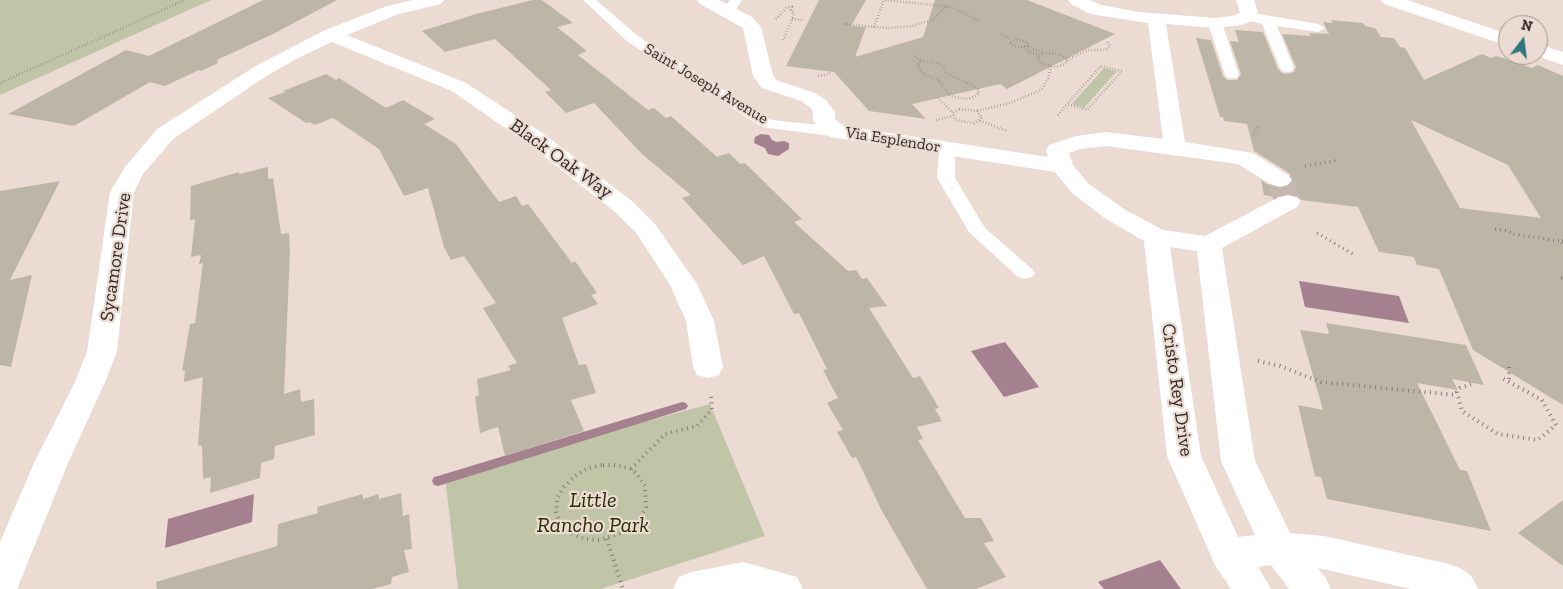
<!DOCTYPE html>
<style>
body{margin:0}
#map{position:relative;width:1563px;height:589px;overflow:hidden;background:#ebdbd2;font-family:"Zilla Slab",serif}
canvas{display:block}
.north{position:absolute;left:1498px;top:15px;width:50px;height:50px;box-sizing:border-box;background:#ebdbd2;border:1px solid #a1958e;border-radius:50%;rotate:15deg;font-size:14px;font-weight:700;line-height:20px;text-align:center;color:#312b27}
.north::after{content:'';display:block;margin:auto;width:18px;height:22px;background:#2e777e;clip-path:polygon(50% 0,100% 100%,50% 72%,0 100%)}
</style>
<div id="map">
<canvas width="1563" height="589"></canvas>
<div class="north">N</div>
</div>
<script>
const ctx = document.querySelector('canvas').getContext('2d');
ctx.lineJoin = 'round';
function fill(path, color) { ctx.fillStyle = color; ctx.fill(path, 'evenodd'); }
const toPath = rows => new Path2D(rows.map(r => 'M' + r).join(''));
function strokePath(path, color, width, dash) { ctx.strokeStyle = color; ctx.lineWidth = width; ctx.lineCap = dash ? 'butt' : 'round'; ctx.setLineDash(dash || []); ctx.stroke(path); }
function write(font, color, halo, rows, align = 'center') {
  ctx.font = font + ' "Zilla Slab",serif'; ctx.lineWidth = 4.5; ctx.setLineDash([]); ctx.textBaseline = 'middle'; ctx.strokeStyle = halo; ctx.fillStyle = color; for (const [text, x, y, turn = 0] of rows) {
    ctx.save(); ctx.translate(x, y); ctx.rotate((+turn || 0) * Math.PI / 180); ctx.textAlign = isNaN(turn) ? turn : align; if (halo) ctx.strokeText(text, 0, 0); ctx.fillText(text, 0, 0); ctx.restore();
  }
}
const green = toPath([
 [0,0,211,0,0,95],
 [1104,68,1117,71,1084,108,1072,104],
 [710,404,765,536,601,589,458,589,445,476]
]);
const water = toPath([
 [761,134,769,135,772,140,776,142,784,141,789,143,789,149,778,156,768,154,765,148,754,143,755,137],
 [1299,281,1399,296,1409,323,1305,307],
 [1005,342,1039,387,1004,397,971,351],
 [254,494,252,522,165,548,168,519],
 [1160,560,1181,589,1104,589,1098,582]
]);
const stream = toPath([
 [682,402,686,403,688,406,686,409,438,486,434,485,432,481,434,477,438,476,682,402]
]);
const building = toPath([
 [263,0,337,0,275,33,217,60,218,63,201,71,199,70,165,86,150,82,74,126,8,114,126,50,149,56],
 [533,0,542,0,573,23,557,27,587,51,578,55,648,110,654,108,666,118,671,116,717,157,729,153,740,164,745,163,802,219,794,222,848,271,856,270,862,279,867,278,887,306,869,308,913,378,920,376,939,408,935,409,942,421,917,427,923,439,918,440,965,518,981,518,994,541,984,543,1006,577,976,589,927,589,882,511,856,457,852,458,837,432,843,430,827,403,838,398,823,370,827,369,799,313,794,314,764,256,743,265,682,198,691,195,641,153,594,103,566,113,545,92,551,90,495,39,445,52,422,31,476,14],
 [819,0,866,0,851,26,866,27,855,57,923,37,935,0,1027,0,1115,34,1007,89,1000,84,912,104,926,119,869,111,834,72,786,66],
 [1331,20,1363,23,1365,26,1375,28,1381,37,1394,38,1400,47,1405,48,1424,80,1482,54,1491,58,1497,56,1532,68,1538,65,1563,76,1563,405,1473,350,1439,269,1417,265,1414,257,1379,252,1358,207,1301,200,1297,195,1288,193,1275,197,1264,195,1261,180,1271,187,1280,189,1289,186,1293,179,1289,173,1254,151,1247,124,1224,121,1223,117,1220,117,1196,38,1211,40,1223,76,1227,80,1237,80,1241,74,1230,41,1239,42,1235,30,1263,32,1278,69,1282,73,1287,74,1294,72,1296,67,1282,34,1311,36,1309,33,1329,34,1323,22,1333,23],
 [1411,120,1508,165,1541,218,1460,208],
 [326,74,336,80,339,78,386,108,403,100,435,119,424,124,456,144,499,202,516,196,522,206,528,204,572,263,575,261,597,293,591,295,598,304,562,318,579,365,586,364,596,393,571,400,584,431,505,456,498,427,480,433,475,397,479,395,477,379,511,370,508,366,517,363,483,308,496,303,464,256,451,260,444,247,428,188,404,196,379,149,333,118,315,125,309,122,306,123,268,98,285,92,283,91],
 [268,167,268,179,273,178,281,234,289,233,290,252,284,394,300,389,301,402,314,399,315,435,275,446,274,459,261,463,260,478,210,493,211,477,203,479,202,446,198,445,203,377,184,382,185,370,182,371,190,324,195,323,203,263,199,264,201,255,191,257,195,219,190,220,191,186,239,172,239,174],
 [60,181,10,280,32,275,11,367,0,365,0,191],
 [1326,323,1466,345,1484,385,1452,379,1458,390,1417,383,1460,470,1467,471,1491,531,1327,499,1321,477,1315,476,1298,405,1323,410,1300,330,1329,334],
 [401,493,403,516,409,514,412,549,404,550,409,572,392,577,391,584,372,589,157,589,156,582,277,546,278,524,318,513,317,507,363,494,363,499,379,494,379,499],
 [1563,500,1563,566,1518,533]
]);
const streetTunnel = toPath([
 [1280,180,1288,202]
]);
const pathFar2 = toPath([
 [885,0,952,7,979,21],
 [776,19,787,7,792,7,791,10,794,14,783,41],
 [792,19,802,20],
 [844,24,889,28,912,26,933,20,947,6],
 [874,27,884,0],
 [1001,34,1011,39],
 [1017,39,1027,42,1028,46,1018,47,1009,43,1017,39],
 [1028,46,1043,53],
 [1024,47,1030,53,1039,54],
 [1043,53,1059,54,1066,58,1067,63,1056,67,1042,64,1037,57,1043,53],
 [915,56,921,61],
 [1067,60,1087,50,1106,50,1110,46,1107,41],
 [921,61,938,63,943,66,946,73,972,85,978,89,979,93,972,98,966,99,950,96,939,81,922,73,917,65,921,61],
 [1101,66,1122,71,1087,110,1067,104,1101,66],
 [818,76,829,74,831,71],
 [0,83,185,0],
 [938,98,953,113],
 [959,109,977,111,982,118,974,123,955,120,953,113,959,109],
 [977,111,1010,103,1041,90,1048,79,1051,66],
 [1058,115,1067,104],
 [936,120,953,116],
 [980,121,1008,131],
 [1253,135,1258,127]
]);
const pathFar1 = toPath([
 [1305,166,1339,160],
 [1495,229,1509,231,1512,234,1560,241],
 [1317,233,1353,254],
 [1563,241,1560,241,1563,245],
 [1561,278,1563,278]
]);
const path = toPath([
 [1258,361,1280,366,1321,382,1456,395],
 [1509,367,1509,382],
 [1471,384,1460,388,1457,392,1462,411,1498,434,1538,440,1556,425,1542,400,1502,378],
 [603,465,618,465,631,469,637,474,645,486,646,507,638,521,624,532,600,540,584,539,571,533,561,524,556,512,557,499,564,487,575,476,588,468,603,465],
 [631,469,665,434,697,426,712,409,711,395],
 [607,539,623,589]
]);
const lane = toPath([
 [583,0,596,0,638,36,772,120,838,127,844,129,846,132,844,135,838,137,762,127,628,42,583,0],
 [730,0,742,0,732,15,722,15,721,12,730,0],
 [1247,12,1318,24,1325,28,1318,32,1277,26,1294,68,1292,71,1287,72,1282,71,1280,68,1262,24,1242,19,1241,16,1247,12],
 [1215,19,1222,23,1239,75,1237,78,1227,78,1225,75,1208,23,1215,19],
 [947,144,953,146,955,149,955,178,985,228,1032,269,1035,273,1032,277,1025,279,1018,277,969,232,937,178,939,149,941,146,947,144]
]);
const street = toPath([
 [413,0,444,0,441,4,399,14,347,35,466,83,544,134,632,201,655,224,697,284,714,321,723,367,719,375,708,378,697,375,693,367,686,321,670,285,637,234,614,211,528,144,452,91,332,42,302,56,268,75,173,139,143,174,134,192,117,352,105,382,68,463,17,589,0,589,0,542,34,463,75,382,87,352,110,192,125,167,157,129,254,67,323,31,387,6,413,0],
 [697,0,719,0,752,17,761,27,773,75,776,80,815,93,826,100,835,112,835,119,844,126,1048,157,1046,150,1049,145,1076,136,1106,132,1163,139,1148,23,1090,14,1071,4,1068,0,1090,0,1101,5,1139,12,1215,18,1232,16,1240,13,1236,0,1254,0,1258,12,1253,20,1242,25,1215,28,1166,24,1185,142,1253,153,1288,175,1292,180,1288,185,1280,187,1272,185,1238,164,1106,146,1080,149,1069,153,1073,165,1089,184,1124,209,1163,230,1205,236,1279,197,1288,195,1297,197,1300,202,1297,207,1222,248,1255,461,1290,533,1324,536,1449,564,1462,569,1472,577,1478,589,1411,589,1318,568,1325,577,1331,589,1289,589,1271,565,1258,567,1271,589,1231,589,1215,565,1167,456,1144,241,1106,219,1073,194,1055,172,830,137,813,121,813,112,811,108,801,101,762,88,753,76,743,28,700,4,697,0],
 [1170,247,1197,251,1221,461,1255,535,1238,537,1201,456,1170,247],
 [1381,0,1407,0,1508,34,1508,46,1384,4,1381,0],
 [1538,44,1563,52,1563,65,1534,55,1538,55,1538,44],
 [743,562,797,577,803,589,673,589,679,577,692,572,743,562]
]);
const farStreetnames = [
 ["Saint Joseph Avenue",706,84,31],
 ["Via Esplendor",893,140,9]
];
const streetNames = [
 ["Black Oak Way",561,159,36],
 ["Sycamore Drive",116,257,-82],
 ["Cristo Rey Drive",1177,390,82]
];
const nearParknames = [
 ["Little",593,501],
 ["Rancho Park",593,526]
];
fill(green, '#c1c5a8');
fill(water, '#a5808e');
fill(stream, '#a5808e');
fill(building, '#bdb6a7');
strokePath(streetTunnel, '#c6b8b0', 26, [26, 12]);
strokePath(pathFar2, '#867b75', 2.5, [0.5, 2.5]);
strokePath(pathFar1, '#867b75', 3, [1, 4]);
strokePath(path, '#867b75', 4, [1, 4.5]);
fill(lane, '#fff');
fill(street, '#fff');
write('16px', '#312b27', '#ebdbd2', farStreetnames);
write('19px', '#312b27', '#ebdbd2', streetNames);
write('italic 22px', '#2a2d02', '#ebdbd2', nearParknames);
</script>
